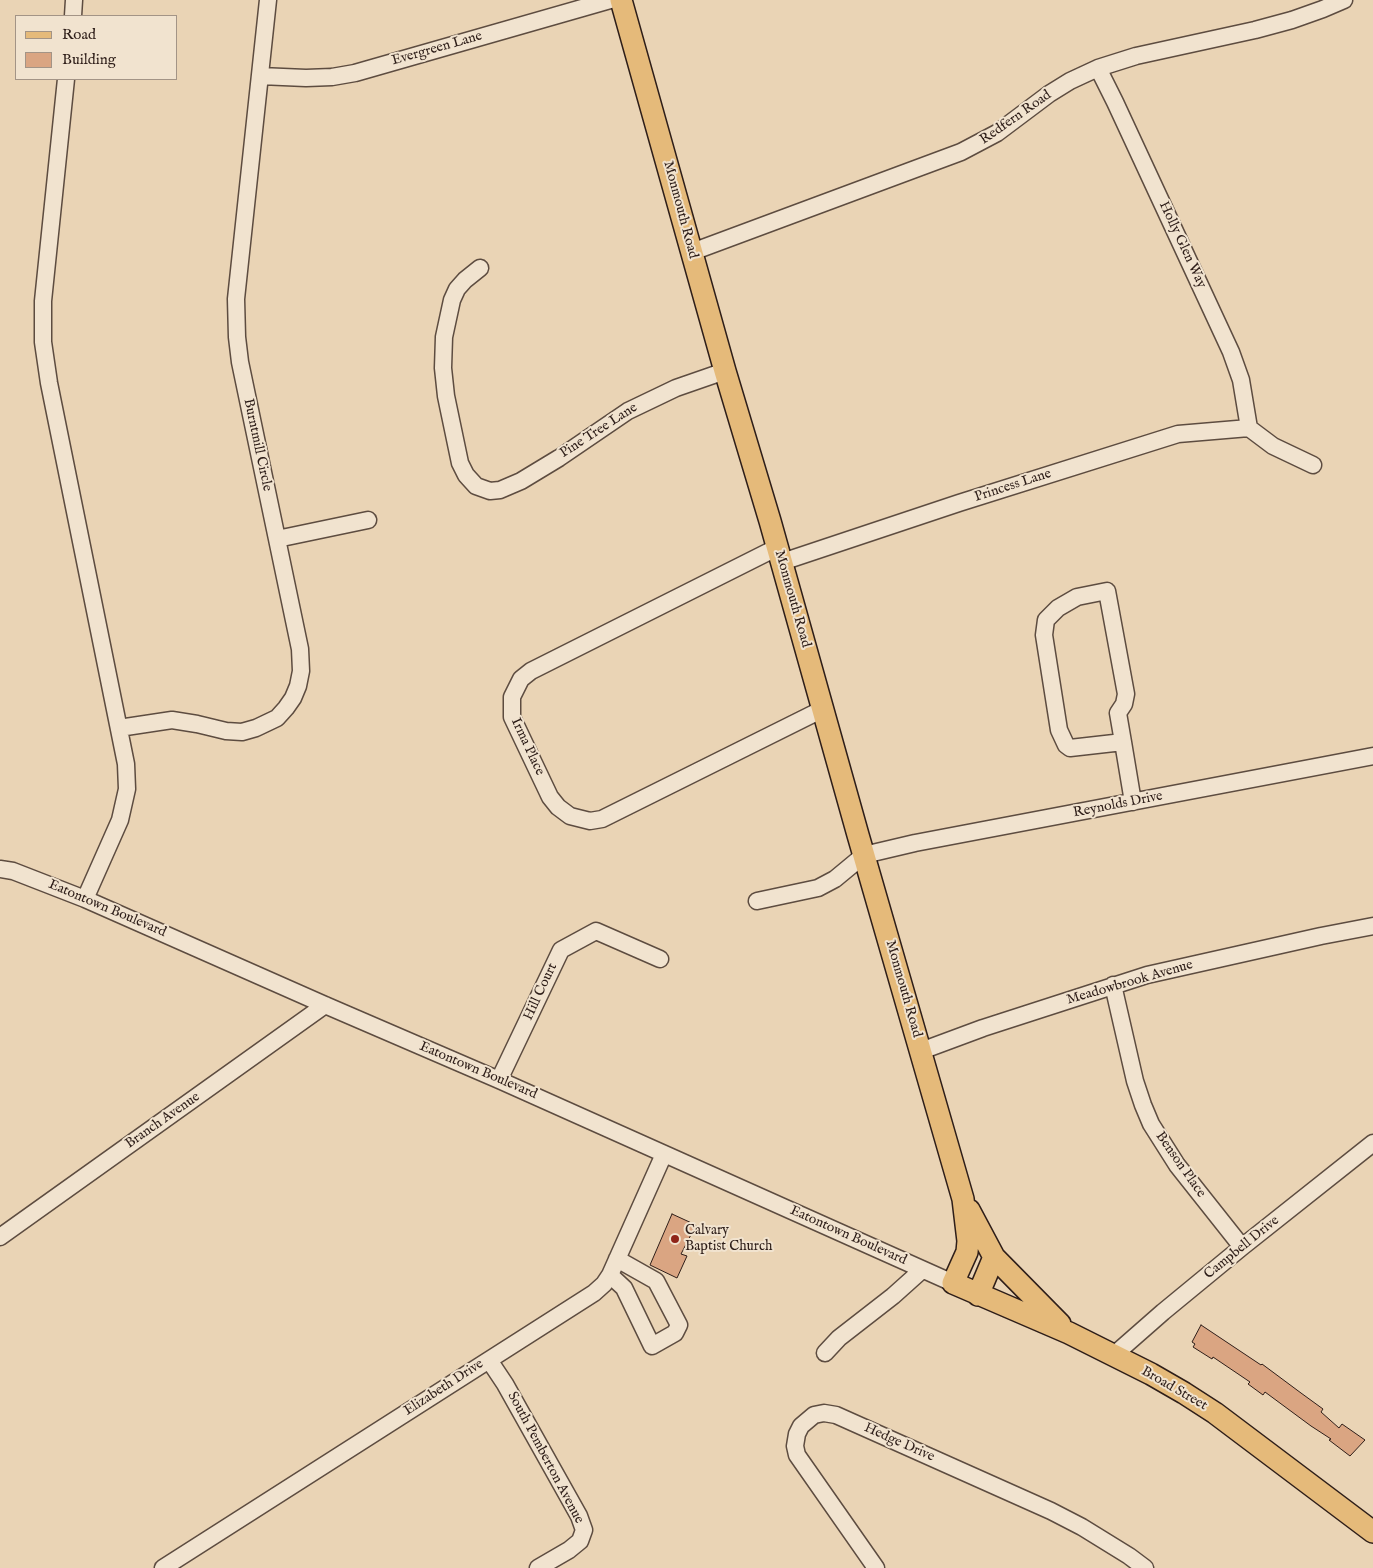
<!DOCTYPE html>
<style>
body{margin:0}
#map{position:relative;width:1373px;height:1568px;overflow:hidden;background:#ead4b5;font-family:"IM FELL English",serif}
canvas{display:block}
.legend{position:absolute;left:15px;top:15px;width:162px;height:65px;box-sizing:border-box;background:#f1e3cf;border:1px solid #a39486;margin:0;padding:6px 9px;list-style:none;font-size:15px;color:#2e1e19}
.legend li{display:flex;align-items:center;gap:10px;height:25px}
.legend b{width:25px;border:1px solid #a39486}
</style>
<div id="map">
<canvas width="1373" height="1568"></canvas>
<ul class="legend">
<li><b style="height:6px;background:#e5ba7a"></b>Road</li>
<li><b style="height:14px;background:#daa582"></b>Building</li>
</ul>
</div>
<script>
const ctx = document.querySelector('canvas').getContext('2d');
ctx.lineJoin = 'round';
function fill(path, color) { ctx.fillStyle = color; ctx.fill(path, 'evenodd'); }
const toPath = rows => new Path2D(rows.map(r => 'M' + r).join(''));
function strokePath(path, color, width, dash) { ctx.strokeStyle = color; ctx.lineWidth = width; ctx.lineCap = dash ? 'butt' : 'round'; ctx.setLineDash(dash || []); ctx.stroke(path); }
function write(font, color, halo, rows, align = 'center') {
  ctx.font = font + ' "IM FELL English",serif'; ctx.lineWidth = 4; ctx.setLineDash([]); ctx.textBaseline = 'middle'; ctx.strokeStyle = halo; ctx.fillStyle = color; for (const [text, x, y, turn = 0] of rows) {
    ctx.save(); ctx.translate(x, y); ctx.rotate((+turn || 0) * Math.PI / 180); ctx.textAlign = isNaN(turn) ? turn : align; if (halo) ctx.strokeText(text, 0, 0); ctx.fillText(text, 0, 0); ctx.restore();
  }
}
const building = toPath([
 [672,1214,696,1225,681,1254,687,1256,677,1278,650,1265,672,1214],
 [1201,1325,1261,1365,1262,1364,1301,1393,1323,1409,1321,1412,1339,1428,1342,1424,1365,1440,1350,1456,1329,1440,1331,1439,1311,1426,1265,1392,1263,1395,1248,1384,1250,1382,1213,1357,1212,1359,1193,1347,1195,1344,1192,1342,1201,1325]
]);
const minor = toPath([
 [73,16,74,0],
 [1098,68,1115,102,1231,352,1241,380,1249,428],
 [260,76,306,78,332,77,355,73,610,0],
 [66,79,43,301,43,342,49,383,126,764,127,789,120,820,85,899],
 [692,252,961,152,997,133,1049,94,1070,81,1098,68,1136,56,1255,30,1292,20,1323,9,1344,0],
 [480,268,465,280,457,289,452,300,444,337,443,368,446,396,460,463,466,475,476,486,490,491,500,490,521,481,559,458,628,411,676,388,725,371],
 [1249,428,1273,446,1313,465],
 [277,539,368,520],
 [778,547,531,671,521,679,512,697,512,717,550,797,558,807,570,816,590,821,602,819,823,709],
 [782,562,959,503,1178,434,1249,428],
 [119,728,172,720,197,724,226,731,242,732,256,728,277,718,286,708,293,698,298,686,301,671,300,649,240,362,237,337,236,299,268,0],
 [1123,742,1118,713,1124,704,1126,694,1107,591,1077,597,1058,608,1046,620,1044,635,1059,730,1066,745,1070,748,1123,742,1133,802],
 [0,869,13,871,85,899,325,1005,499,1080,953,1283],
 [757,901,818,888,835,879,864,855,915,843,1373,756],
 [1113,985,1135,1081,1143,1105,1151,1124,1177,1165,1242,1247],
 [921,1051,983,1028,1147,975,1321,936,1373,926],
 [499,1080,561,950,596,931,660,959],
 [0,1237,325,1005],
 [610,1275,624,1288,652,1346,675,1333,679,1325,656,1281,617,1259],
 [825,1353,839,1338,893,1296,922,1270],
 [1114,1355,1163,1312,1242,1247,1373,1143],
 [489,1360,505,1384,579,1516,584,1530,580,1541,569,1550,538,1568],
 [163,1568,594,1293,604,1284,610,1275,664,1154],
 [876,1568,797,1455,795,1446,797,1434,801,1426,814,1415,824,1413,836,1415,1051,1511,1082,1527,1129,1556,1145,1568]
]);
const major = toPath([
 [621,0,725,371,770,521,858,835,963,1199,968,1241,967,1252,953,1283,1069,1333,1151,1374,1184,1393,1215,1413,1373,1532],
 [969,1210,994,1257,1060,1324],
 [978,1295,994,1257]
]);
const markers = [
 [675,1239,5,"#8f2418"]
];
const streetNames = [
 ["Evergreen Lane",437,49,-16],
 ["Redfern Road",1016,118,-35],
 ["Monmouth Road",680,210,75],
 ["Holly Glen Way",1182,245,65],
 ["Pine Tree Lane",599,431,-33],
 ["Burntmill Circle",257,445,78],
 ["Princess Lane",1013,486,-18],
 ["Monmouth Road",792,599,74],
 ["Irma Place",527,747,65],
 ["Reynolds Drive",1118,805,-11],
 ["Eatontown Boulevard",107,909,23],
 ["Meadowbrook Avenue",1130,983,-16],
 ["Monmouth Road",903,989,74],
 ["Hill Court",541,992,-65],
 ["Eatontown Boulevard",478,1071,23],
 ["Branch Avenue",163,1121,-35],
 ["Benson Place",1180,1165,55],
 ["Eatontown Boulevard",848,1236,24],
 ["Campbell Drive",1242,1248,-39],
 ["Elizabeth Drive",444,1388,-33],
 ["Broad Street",1174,1389,30],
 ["Hedge Drive",899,1443,24],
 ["South Pemberton Avenue",545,1458,62]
];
const poiNames = [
 ["Calvary",685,1231],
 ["Baptist Church",685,1247]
];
fill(building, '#daa582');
strokePath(building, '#2e1e19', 1);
strokePath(minor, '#5d4c40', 19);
strokePath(major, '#2e1e19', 24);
strokePath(minor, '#f1e3cf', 16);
strokePath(major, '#e5ba7a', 21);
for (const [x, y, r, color] of markers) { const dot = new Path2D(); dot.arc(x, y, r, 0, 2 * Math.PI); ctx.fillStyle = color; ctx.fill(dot); strokePath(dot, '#f1e3cf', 2); }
write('14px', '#2e1e19', '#f1e3cf', streetNames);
write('14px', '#2e1e19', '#f1e3cf', poiNames, 'left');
</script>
